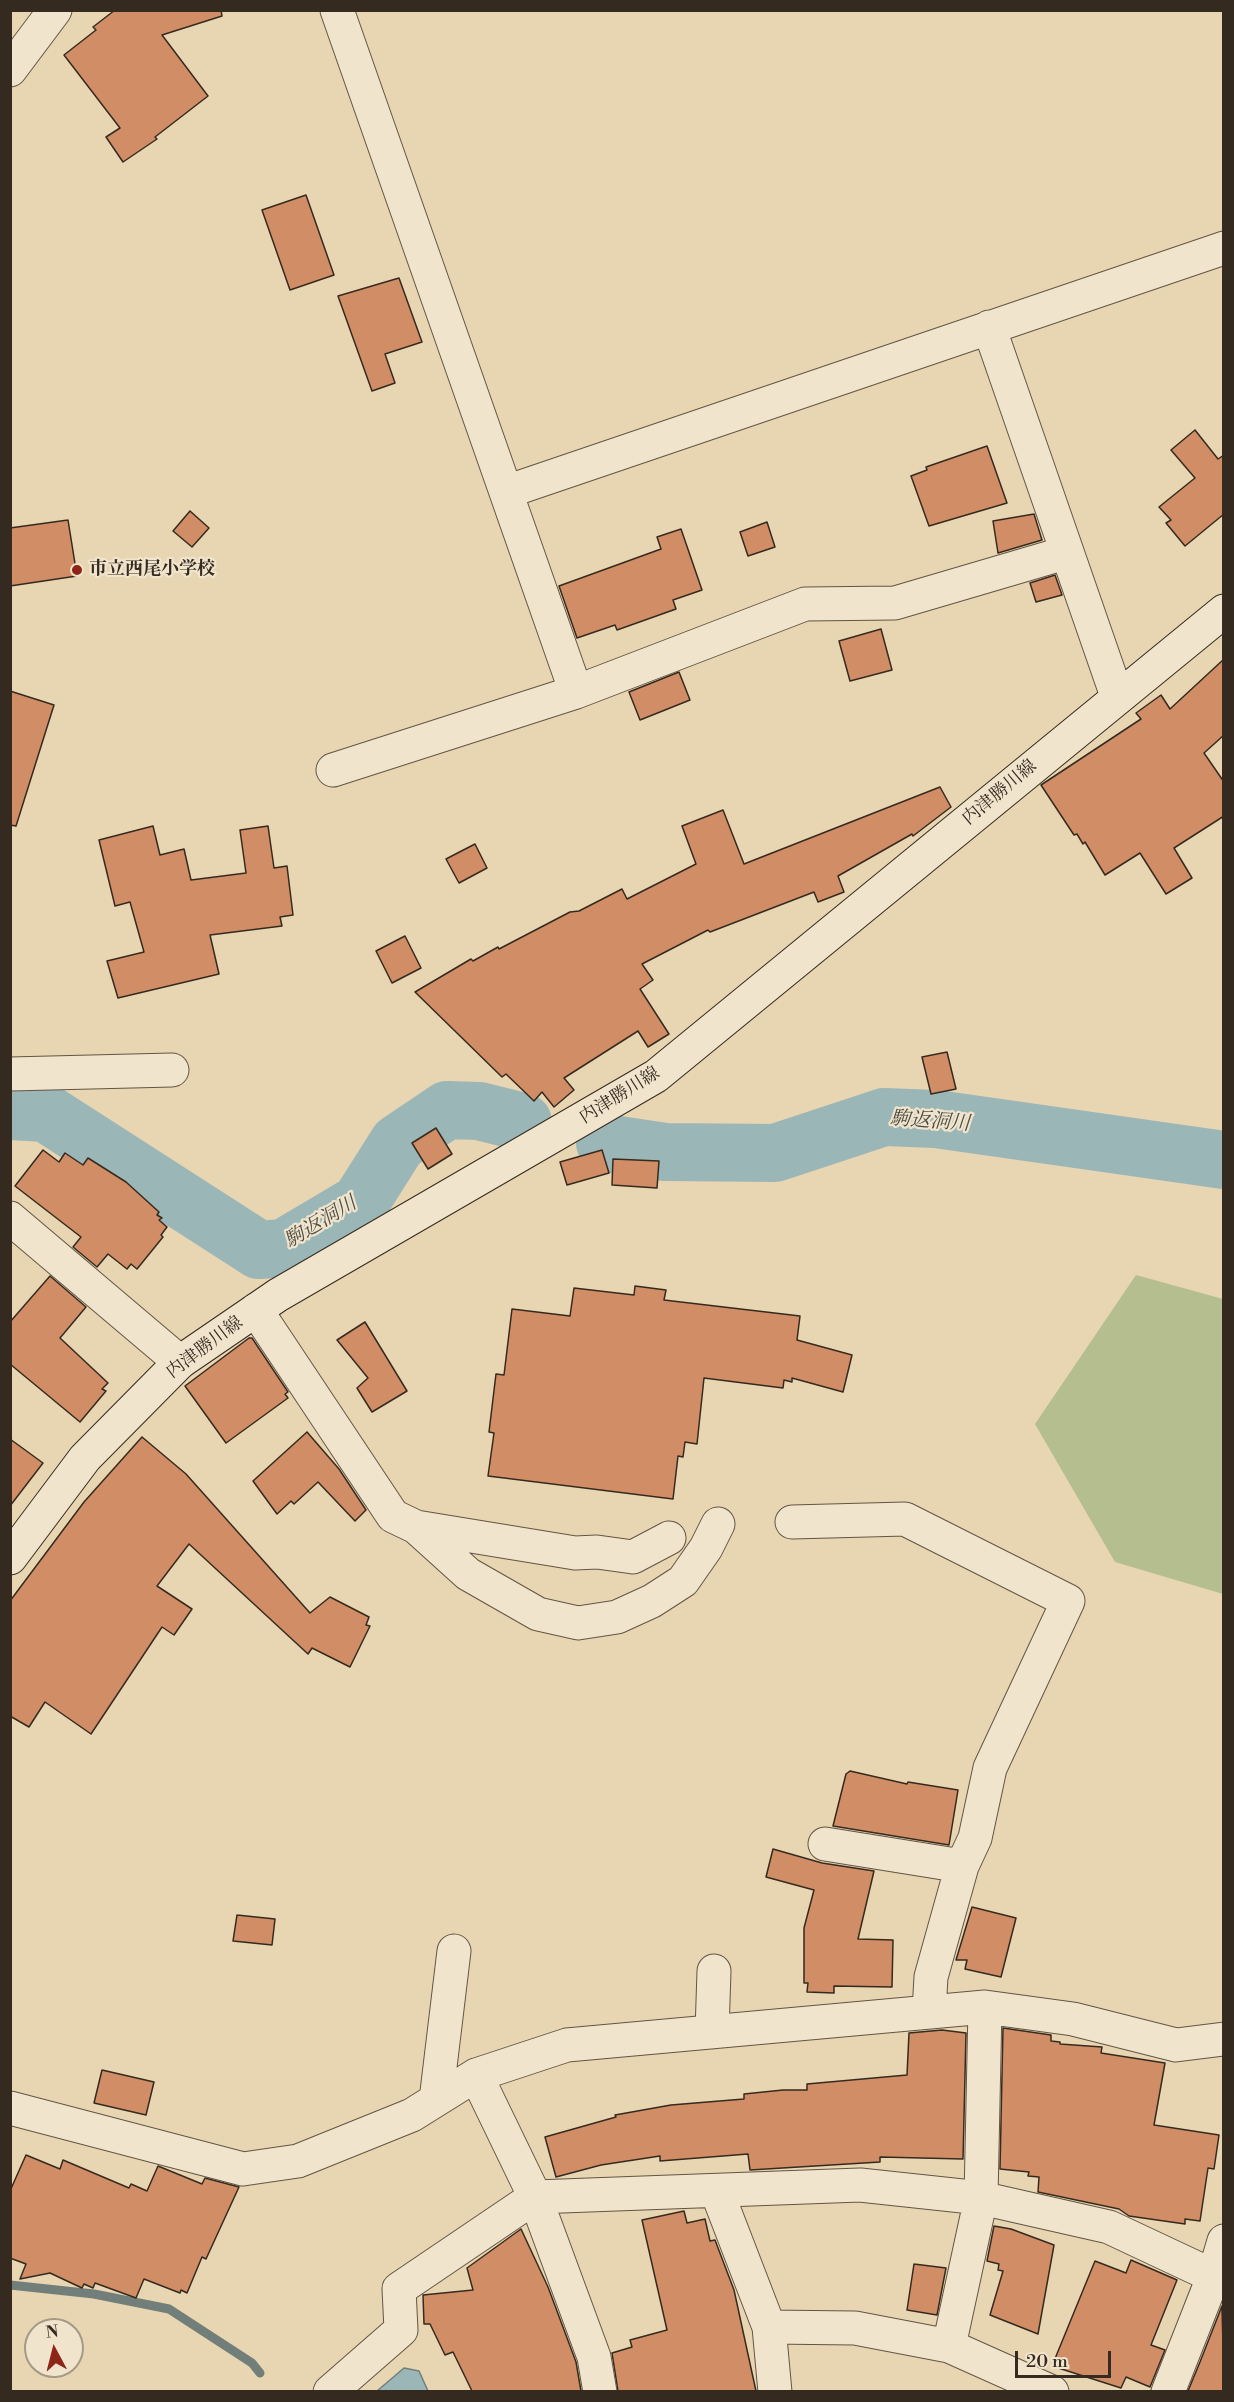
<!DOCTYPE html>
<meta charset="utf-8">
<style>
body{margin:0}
#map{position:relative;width:1234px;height:2402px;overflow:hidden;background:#e8d5b2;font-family:"Libre Bodoni",serif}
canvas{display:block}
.frame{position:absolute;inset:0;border:12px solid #352a1f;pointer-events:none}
.north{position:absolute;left:24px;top:2318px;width:60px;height:60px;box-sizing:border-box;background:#f0e4cd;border:2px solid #a59a87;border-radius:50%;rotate:353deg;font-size:16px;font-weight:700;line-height:24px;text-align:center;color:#352a1f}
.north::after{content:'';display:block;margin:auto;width:21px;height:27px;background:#8f2418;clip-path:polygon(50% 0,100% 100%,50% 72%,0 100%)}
.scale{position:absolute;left:1015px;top:2351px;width:96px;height:27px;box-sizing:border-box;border:3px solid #352a1f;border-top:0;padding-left:8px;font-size:18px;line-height:21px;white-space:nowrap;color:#352a1f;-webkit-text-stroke:4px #f0e4cd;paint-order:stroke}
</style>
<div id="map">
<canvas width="1234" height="2402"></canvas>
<div class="frame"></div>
<div class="north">N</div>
<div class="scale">20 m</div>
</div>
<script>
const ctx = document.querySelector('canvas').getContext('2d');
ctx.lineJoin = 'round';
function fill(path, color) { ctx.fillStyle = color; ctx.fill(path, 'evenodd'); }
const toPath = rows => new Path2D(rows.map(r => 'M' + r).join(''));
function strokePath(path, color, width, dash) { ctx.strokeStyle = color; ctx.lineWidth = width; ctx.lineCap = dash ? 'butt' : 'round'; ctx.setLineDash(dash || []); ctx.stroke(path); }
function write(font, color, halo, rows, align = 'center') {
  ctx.font = font + ' "Libre Bodoni","Noto Serif JP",serif'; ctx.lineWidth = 4.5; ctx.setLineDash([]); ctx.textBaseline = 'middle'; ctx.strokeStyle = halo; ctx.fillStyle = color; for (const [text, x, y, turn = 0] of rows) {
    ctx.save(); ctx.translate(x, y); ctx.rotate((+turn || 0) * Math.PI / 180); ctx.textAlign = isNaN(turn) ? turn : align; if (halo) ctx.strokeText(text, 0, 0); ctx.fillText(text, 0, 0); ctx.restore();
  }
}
const green = toPath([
 [1136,1275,1223,1299,1223,1594,1115,1562,1035,1424]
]);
const water = toPath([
 [404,2368,419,2371,428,2391,377,2391,404,2368]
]);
const stream = toPath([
 [10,2285,94,2294,169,2309,252,2363,260,2373]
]);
const river = toPath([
 [10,1111,46,1113,259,1250,284,1248,360,1203,398,1143,447,1110,479,1111,523,1122],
 [605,1143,665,1152,775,1153,884,1117,936,1119,1224,1160]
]);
const building = toPath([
 [115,10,221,10,222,16,162,35,208,96,155,137,157,139,123,162,106,137,120,128,64,55,96,30,93,27,115,10],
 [306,195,334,275,290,290,262,210,306,195],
 [399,278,422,342,385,354,395,383,372,391,338,296,399,278],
 [1195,430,1218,459,1224,455,1224,514,1185,546,1166,523,1171,520,1159,507,1195,478,1171,450,1195,430],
 [987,446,1007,503,929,526,911,476,927,470,926,467,987,446],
 [190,511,209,528,192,547,173,531,190,511],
 [1034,514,1042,540,998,553,993,521,1034,514],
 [68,520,77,576,10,586,10,528,68,520],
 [767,522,775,547,748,556,740,532,767,522],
 [681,529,702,590,673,600,676,609,617,630,615,625,577,638,559,586,661,549,657,537,681,529],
 [1055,575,1062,595,1036,602,1030,583,1055,575],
 [881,629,892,670,850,681,839,641,881,629],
 [1224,659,1224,735,1204,753,1224,782,1224,816,1174,848,1192,878,1166,894,1140,853,1105,875,1085,842,1083,844,1077,834,1074,835,1041,785,1141,719,1136,713,1161,695,1170,709,1224,659],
 [679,672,690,700,640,720,629,692,679,672],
 [10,691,54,705,16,826,10,825,10,691],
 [940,787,951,807,913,836,912,834,838,876,844,892,818,902,814,892,710,932,708,930,642,964,653,980,640,989,669,1034,648,1047,638,1031,564,1078,574,1090,554,1107,542,1092,534,1101,506,1074,502,1077,415,992,471,959,473,961,498,947,499,949,570,912,579,911,622,889,627,899,696,864,682,826,723,810,744,864,940,787],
 [153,826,160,855,184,849,191,880,246,873,240,830,268,826,274,868,287,866,293,915,280,917,282,926,210,935,219,974,118,998,107,961,144,952,130,902,115,906,99,840,153,826],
 [475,844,487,868,459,883,446,859,475,844],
 [405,936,421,968,392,983,376,951,405,936],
 [947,1052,956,1089,931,1094,922,1057,947,1052],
 [436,1128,452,1154,428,1169,412,1143,436,1128],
 [43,1150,59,1162,65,1153,83,1165,88,1158,126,1182,159,1212,157,1215,162,1218,159,1220,167,1227,161,1235,163,1237,137,1269,131,1264,127,1269,108,1254,97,1267,73,1247,81,1237,15,1186,43,1150],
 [602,1150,609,1173,567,1185,560,1162,602,1150],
 [613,1159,659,1161,657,1188,612,1185,613,1159],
 [50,1276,86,1307,60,1338,108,1383,102,1389,106,1391,80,1422,10,1364,10,1322,50,1276],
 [635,1286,666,1290,664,1300,800,1316,797,1340,852,1355,843,1392,792,1378,792,1382,784,1380,783,1388,704,1378,697,1444,685,1442,683,1457,678,1456,673,1499,488,1476,494,1433,489,1432,496,1374,504,1375,512,1309,570,1316,574,1288,634,1295,635,1286],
 [365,1322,407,1391,372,1412,357,1388,368,1378,337,1340,365,1322],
 [249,1338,252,1338,288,1392,285,1394,288,1398,226,1443,185,1386,249,1338],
 [307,1432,339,1469,366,1510,355,1521,318,1482,294,1504,291,1501,277,1514,253,1481,307,1432],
 [142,1437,186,1474,310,1613,330,1597,369,1617,366,1625,370,1626,350,1667,312,1648,308,1654,189,1544,157,1586,192,1609,174,1635,162,1627,91,1734,45,1702,29,1727,10,1716,10,1601,84,1502,142,1437],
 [10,1439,43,1463,10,1506,10,1439],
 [850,1771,907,1784,908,1782,958,1790,949,1845,833,1826,846,1774,850,1771],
 [773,1849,822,1863,874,1871,858,1939,893,1940,892,1987,834,1986,834,1993,807,1992,808,1983,804,1983,804,1928,814,1890,766,1877,773,1849],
 [972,1907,1016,1918,1001,1977,965,1969,967,1960,956,1960,972,1907],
 [237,1915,275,1919,272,1945,233,1941,237,1915],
 [1003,2028,1051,2035,1051,2041,1060,2042,1060,2044,1102,2047,1101,2053,1165,2063,1154,2125,1219,2135,1214,2169,1208,2168,1200,2221,1185,2219,1185,2224,1129,2216,1119,2209,1038,2192,1039,2177,1028,2176,1029,2172,1000,2169,1003,2028],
 [942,2030,966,2033,963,2159,880,2157,880,2162,750,2170,748,2154,660,2161,660,2156,601,2165,556,2177,545,2137,616,2117,615,2115,671,2105,744,2099,744,2094,783,2090,807,2090,807,2084,907,2075,909,2033,942,2030],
 [102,2070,154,2082,146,2115,94,2103,102,2070],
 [26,2155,60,2169,63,2160,129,2188,131,2184,147,2191,158,2166,202,2184,205,2178,239,2187,206,2259,202,2257,187,2293,181,2290,180,2293,144,2279,136,2298,95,2283,93,2288,84,2284,82,2288,50,2273,20,2279,26,2264,10,2258,10,2191,26,2155],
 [684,2211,687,2223,705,2219,710,2241,715,2240,734,2290,756,2391,618,2391,612,2353,632,2347,630,2340,667,2330,642,2220,684,2211],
 [994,2226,1011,2229,1054,2245,1038,2334,990,2315,1003,2271,998,2270,999,2264,987,2261,994,2226],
 [521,2229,548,2287,576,2362,581,2391,472,2391,453,2352,445,2355,430,2324,424,2324,423,2295,473,2290,467,2268,521,2229],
 [1131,2260,1177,2280,1151,2345,1165,2350,1150,2387,1126,2377,1121,2388,1052,2366,1095,2261,1126,2273,1131,2260],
 [914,2264,946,2268,937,2315,907,2310,914,2264],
 [1222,2306,1224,2391,1188,2391,1200,2362,1222,2306]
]);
const minor = toPath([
 [337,10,576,692],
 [10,70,55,10],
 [989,327,1117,696],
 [506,492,1224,248],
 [333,770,576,692,805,604,895,603,1065,553],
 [10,1074,172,1070],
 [10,1218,180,1362],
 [256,1310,393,1516,416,1527,575,1553,597,1552,633,1557,669,1538],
 [792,1522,905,1519,1068,1601,990,1768,975,1838,962,1866,931,1977,929,2011],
 [416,1527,468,1574,538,1614,578,1623,617,1617,652,1601,683,1581,706,1548,718,1524],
 [825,1844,962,1866],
 [712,2032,714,1971],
 [476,2075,535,2197,594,2357,600,2392],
 [436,2100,454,1951],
 [10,2108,243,2169,298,2161,412,2115,476,2075,567,2045,985,2007,1073,2019,1176,2045,1224,2039],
 [717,2192,769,2327,775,2392],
 [769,2327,855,2328,949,2346,1052,2392],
 [949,2346,981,2198,985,2007],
 [330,2392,401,2330,399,2289,535,2197,860,2185,981,2198,1109,2227,1224,2281],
 [1168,2392,1214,2275,1224,2241]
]);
const secondary = toPath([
 [10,1558,85,1458,180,1362,278,1295,656,1076,1224,611]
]);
const markers = [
 [77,570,6,"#8f2418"]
];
const poiNames = [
 ["市立西尾小学校",89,570]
];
const streetNames = [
 ["内津勝川線",1000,793,-40],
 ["内津勝川線",620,1096,-32],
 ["内津勝川線",205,1348,-37]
];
const waterNames = [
 ["駒返洞川",930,1122,4],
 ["駒返洞川",321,1223,-31]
];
fill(green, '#b4be8e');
fill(water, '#9bb6b7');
strokePath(water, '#727e7a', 1.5);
strokePath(stream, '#727e7a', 9);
strokePath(river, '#9bb6b7', 58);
fill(building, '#d18e66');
strokePath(building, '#352a1f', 1.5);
strokePath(minor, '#625544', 35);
strokePath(secondary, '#352a1f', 35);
strokePath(minor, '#f0e4cd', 33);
strokePath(secondary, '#f0e4cd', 33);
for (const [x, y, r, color] of markers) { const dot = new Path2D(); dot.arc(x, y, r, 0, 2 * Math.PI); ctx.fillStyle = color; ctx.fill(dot); strokePath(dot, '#f0e4cd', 2); }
write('bold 18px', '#352a1f', '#f0e4cd', poiNames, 'left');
write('18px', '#352a1f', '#f0e4cd', streetNames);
write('italic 20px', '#4e4d45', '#f0e4cd', waterNames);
</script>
